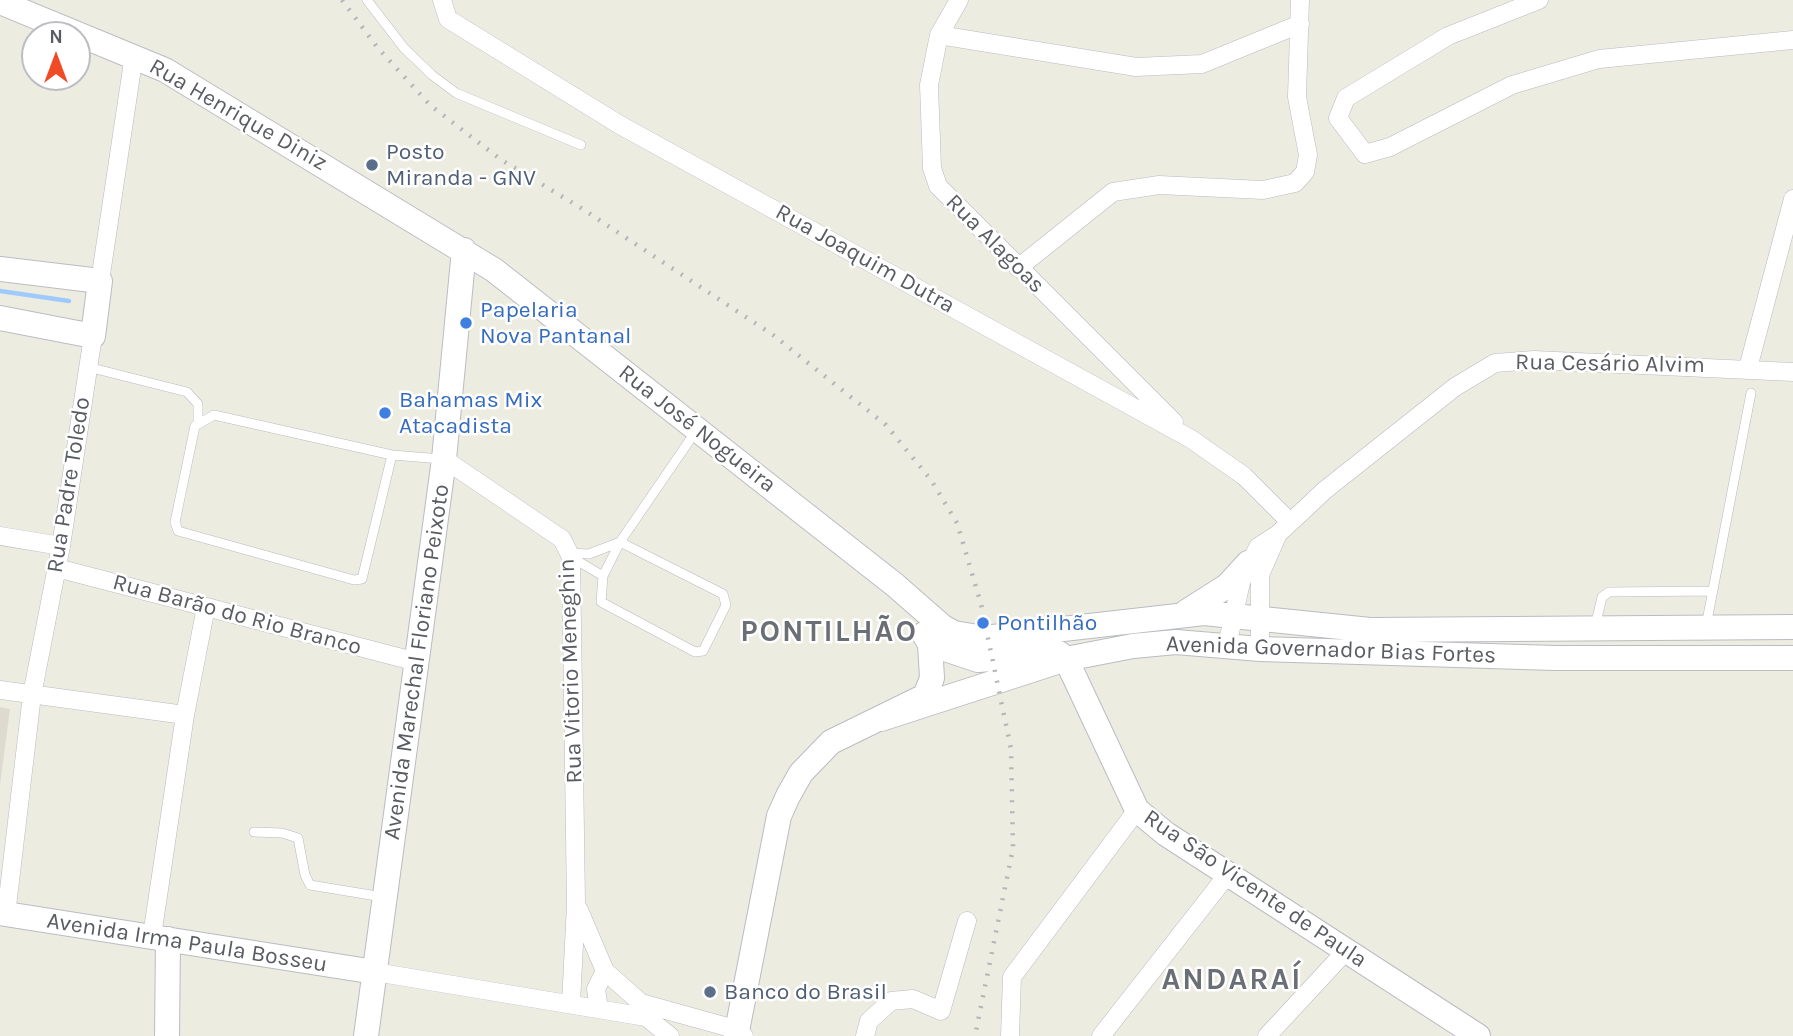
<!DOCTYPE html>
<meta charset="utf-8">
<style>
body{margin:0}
#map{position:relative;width:1793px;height:1036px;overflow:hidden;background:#edece1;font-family:Karla,sans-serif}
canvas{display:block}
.north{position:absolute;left:21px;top:21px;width:70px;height:70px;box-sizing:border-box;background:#fff;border:2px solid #bdbec1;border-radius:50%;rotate:0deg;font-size:19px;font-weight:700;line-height:28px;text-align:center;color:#595c63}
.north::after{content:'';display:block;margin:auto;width:24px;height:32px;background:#f04b24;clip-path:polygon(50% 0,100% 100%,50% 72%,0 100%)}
</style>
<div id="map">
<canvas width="1793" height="1036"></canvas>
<div class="north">N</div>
</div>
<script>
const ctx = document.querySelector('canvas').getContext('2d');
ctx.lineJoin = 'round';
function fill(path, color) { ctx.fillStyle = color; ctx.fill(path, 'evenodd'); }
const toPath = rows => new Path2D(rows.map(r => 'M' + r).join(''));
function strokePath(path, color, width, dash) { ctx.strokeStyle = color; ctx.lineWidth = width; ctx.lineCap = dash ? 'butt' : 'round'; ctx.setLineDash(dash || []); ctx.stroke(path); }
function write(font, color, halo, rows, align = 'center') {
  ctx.font = font + ' Karla,sans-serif'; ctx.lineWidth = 5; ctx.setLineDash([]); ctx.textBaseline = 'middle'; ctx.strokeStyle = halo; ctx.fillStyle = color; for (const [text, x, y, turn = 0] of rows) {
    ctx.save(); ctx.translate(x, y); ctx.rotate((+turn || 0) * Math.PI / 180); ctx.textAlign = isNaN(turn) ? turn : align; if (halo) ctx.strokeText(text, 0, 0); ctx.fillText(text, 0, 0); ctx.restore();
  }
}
const education = toPath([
 [0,707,10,709,0,785]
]);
const stream = toPath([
 [0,291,69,301]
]);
const lane = toPath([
 [367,0,404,48,432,75,456,93,581,145],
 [88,367,187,392,198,404,198,422],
 [214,415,392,455,362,579,354,580,178,531,175,522,195,426,214,415],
 [392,455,442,459],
 [620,542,723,594,726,605,703,651,695,652,601,602,603,576,620,542],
 [570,553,589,554,620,542,696,431],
 [571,557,603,576],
 [1706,626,1751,393],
 [1595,627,1602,597,1609,592,1711,591],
 [254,832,282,833,298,838,305,875,310,885,383,897]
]);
const street = toPath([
 [442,0,448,19,620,125,1191,439,1244,476,1290,522],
 [959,0,939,35,929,85,932,168,938,186,1174,422],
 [1539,0,1448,36,1346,98,1338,118,1365,154,1390,147,1512,85,1599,59,1793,40],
 [939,35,1136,67,1202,64,1300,24],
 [1018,268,1113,192,1159,185,1263,190,1295,183,1305,172,1308,155,1297,97,1300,0],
 [100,281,134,55],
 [1748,368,1793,199],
 [444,459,562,539,571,557,576,904,571,1004],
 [0,536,61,546],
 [57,568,417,662],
 [1227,646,1241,582,1258,547,1278,534,1325,490,1455,387,1495,363,1534,360,1793,372],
 [1260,649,1260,575,1278,534],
 [0,690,185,715],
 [579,910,605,971,641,1003,738,1030,744,1036],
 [6,915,32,695,61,546,93,336],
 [152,936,185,715,206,607],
 [375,972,646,1017,670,1036],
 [599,1009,596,989,605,971],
 [865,1036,869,1021,891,1001,913,999,941,1011,967,921],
 [1010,1036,1012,977,1137,810],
 [1101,1036,1228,874],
 [1267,1036,1345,952]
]);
const secondary = toPath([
 [0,2,165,70,494,270,895,585,943,627,954,633,984,638,1204,613,1370,630,1793,627],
 [0,269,100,281,93,336,0,318],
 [1186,612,1227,586,1248,563],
 [930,644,978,660,1004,658,1036,651,1059,653,1066,659,1137,810,1166,834,1478,1036],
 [881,719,1066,659,1133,646,1176,642,1260,649,1555,658,1793,658],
 [0,913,375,972],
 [167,1036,168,939],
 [366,1036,444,459,464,250],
 [736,1036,779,816,788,796,801,773,831,742,925,696,932,678,930,644,924,634]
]);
const rail = toPath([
 [342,0,377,47,430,105,500,159,581,208,773,335,886,425,931,480,957,523,981,604,1011,749,1013,848,975,1036]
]);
const markers = [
 [372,165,7,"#5c6f8a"],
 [466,323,7,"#3f7fe0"],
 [385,413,7,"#3f7fe0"],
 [983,623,7,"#3f7fe0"],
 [710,992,7,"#5c6f8a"]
];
const streetNames = [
 ["Rua Henrique Diniz",238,115,30],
 ["Rua Alagoas",995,244,45],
 ["Rua Joaquim Dutra",865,259,29],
 ["Rua Cesário Alvim",1610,364,1],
 ["Rua José Nogueira",697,429,38],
 ["Rua Padre Toledo",69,485,-81],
 ["Rua Barão do Rio Branco",237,615,15],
 ["Avenida Governador Bias Fortes",1331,650,2],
 ["Avenida Marechal Floriano Peixoto",417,662,-82],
 ["Rua Vitorio Meneghin",571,671,-92],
 ["Rua São Vicente de Paula",1255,889,34],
 ["Avenida Irma Paula Bosseu",187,943,9]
];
const serviceNames = [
 ["Posto",386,152],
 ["Miranda - GNV",386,178],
 ["Banco do Brasil",724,992]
];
const shopNames = [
 ["Papelaria",480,310],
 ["Nova Pantanal",480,336],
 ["Bahamas Mix",399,400],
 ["Atacadista",399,426],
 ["Pontilhão",997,623]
];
const districtNames = [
 ["PONTILHÃO",829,632],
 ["ANDARAÍ",1232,980]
];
fill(education, '#dddbd0');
strokePath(stream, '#9fcaff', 4.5);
strokePath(lane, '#b9bac1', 10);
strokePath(street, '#b9bac1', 19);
strokePath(secondary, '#babcc3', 26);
strokePath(lane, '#fff', 9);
strokePath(street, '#fff', 18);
strokePath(secondary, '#fff', 24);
strokePath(rail, '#b4b5b6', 4.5, [2, 9]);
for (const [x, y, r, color] of markers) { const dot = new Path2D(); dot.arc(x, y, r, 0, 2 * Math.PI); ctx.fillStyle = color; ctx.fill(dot); strokePath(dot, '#fff', 2.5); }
write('23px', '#595c63', '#fff', streetNames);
write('23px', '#4e5e75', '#fff', serviceNames, 'left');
write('23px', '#366cbe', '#fff', shopNames, 'left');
ctx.letterSpacing = '2px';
write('bold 30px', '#6a6e75', '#fff', districtNames);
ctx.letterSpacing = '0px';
</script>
